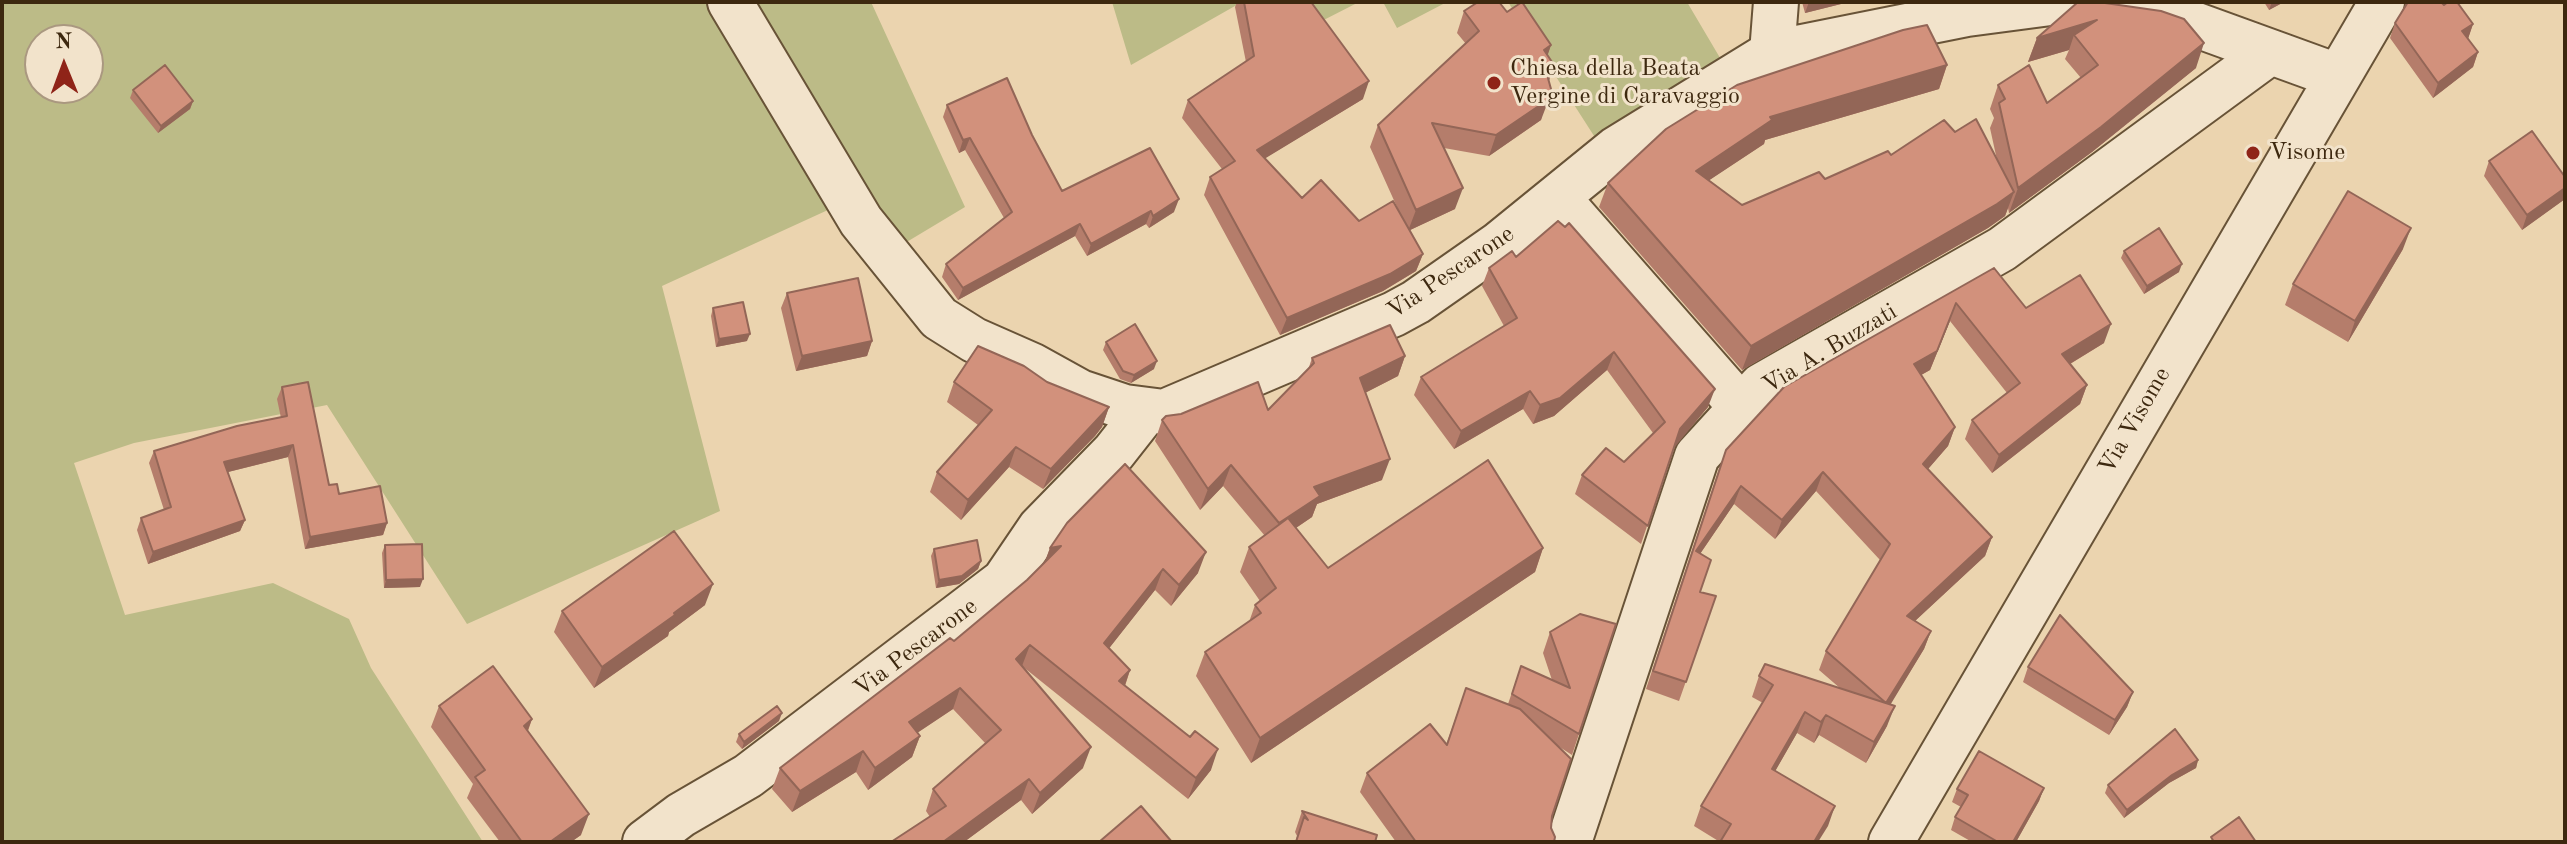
<!DOCTYPE html>
<style>
body{margin:0}
#map{position:relative;width:2567px;height:844px;overflow:hidden;background:#ebd4af;font-family:"Old Standard TT",serif}
canvas{display:block}
.frame{position:absolute;inset:0;border:4px solid #3d280f;pointer-events:none}
.north{position:absolute;left:24px;top:24px;width:80px;height:80px;box-sizing:border-box;background:#f2e3cb;border:2px solid #aa9880;border-radius:50%;rotate:359deg;font-size:22px;font-weight:700;line-height:32px;text-align:center;color:#3d280f}
.north::after{content:'';display:block;margin:auto;width:28px;height:36px;background:#8f2418;clip-path:polygon(50% 0,100% 100%,50% 72%,0 100%)}
</style>
<div id="map">
<canvas width="2567" height="844"></canvas>
<div class="frame"></div>
<div class="north">N</div>
</div>
<script>
const ctx = document.querySelector('canvas').getContext('2d');
ctx.lineJoin = 'round';
function fill(path, color) { ctx.fillStyle = color; ctx.fill(path, 'evenodd'); }
const toPath = rows => new Path2D(rows.map(r => 'M' + r).join(''));
function strokePath(path, color, width, dash) { ctx.strokeStyle = color; ctx.lineWidth = width; ctx.lineCap = dash ? 'butt' : 'round'; ctx.setLineDash(dash || []); ctx.stroke(path); }
function write(font, color, halo, rows, align = 'center') {
  ctx.font = font + ' "Old Standard TT",serif'; ctx.lineWidth = 6; ctx.setLineDash([]); ctx.textBaseline = 'middle'; ctx.strokeStyle = halo; ctx.fillStyle = color; for (const [text, x, y, turn = 0] of rows) {
    ctx.save(); ctx.translate(x, y); ctx.rotate((+turn || 0) * Math.PI / 180); ctx.textAlign = isNaN(turn) ? turn : align; if (halo) ctx.strokeText(text, 0, 0); ctx.fillText(text, 0, 0); ctx.restore();
  }
}
const green = toPath([
 [2,2,871,2,965,207,875,261,841,204,662,286,720,511,467,624,327,405,134,443,74,463,125,615,273,583,349,619,371,668,483,842,2,842],
 [40,40,88,40,88,88,40,88],
 [1112,2,1242,2,1131,65],
 [1292,2,1359,2,1310,27],
 [1383,2,1447,2,1397,28],
 [1508,2,1687,2,1726,68,1605,153]
]);
const minor = toPath([
 [730,2,861,221,939,318,974,340,1033,366,1080,392,1125,407,1164,412,1394,314,1416,302,1499,244,1616,149,1772,53,1967,14,2058,2],
 [2093,2,2158,11,2337,76],
 [1772,53,1776,2],
 [1557,197,1742,408],
 [645,842,681,815,748,776,1004,581,1040,528,1114,452,1147,410],
 [1569,842,1697,456,1761,386,2002,249,2269,53],
 [1891,842,2382,2]
]);
const wall = toPath([
 [1237,2,1311,2,1363,99,1265,158,1302,198,1359,221,1401,216,1370,147,1378,125,1466,44,1457,33,1464,11,1507,12,1551,45,1547,56,1549,80,1541,120,1489,156,1444,148,1455,209,1410,230,1423,254,1416,271,1383,291,1280,335,1204,195,1210,177,1222,169,1182,118,1188,100,1246,62,1235,7],
 [1802,2,1849,2,1805,13],
 [2078,2,2196,68,2092,152,2009,213,2008,208,2005,216,1988,228,1742,370,1599,207,1608,183,1947,65,1939,89,1765,140,1764,144,1709,180,1742,205,1825,179,1955,132,1997,160,1990,128,1994,118,1990,109,1998,85,2047,103,2081,78,2065,59,2069,50,2028,62,2037,38],
 [2264,2,2284,2,2269,10],
 [2444,5,2473,24,2468,38,2478,52,2473,67,2433,98,2390,38,2395,23],
 [133,90,193,101,190,109,158,133,130,98],
 [947,105,1032,135,1062,191,1174,212,1149,228,1146,224,1087,256,1075,236,958,300,942,277,946,264,1004,218,965,150,959,153,943,117],
 [2489,161,2565,177,2565,199,2522,230,2484,176],
 [2403,249,2348,342,2285,305,2293,284],
 [2124,251,2179,272,2144,294,2121,258],
 [1516,257,1708,407,1674,446,1641,544,1575,494,1582,475,1624,462,1653,433,1607,370,1554,416,1533,424,1523,409,1454,449,1414,395,1421,377,1504,326,1482,286,1489,268],
 [1994,268,2026,308,2104,343,2070,364,2087,385,2080,404,1992,473,1965,439,1972,420,2007,393,1950,321,1930,370,1921,375,1955,427,1948,446,1928,469,1992,537,1985,556,1915,621,1931,631,1924,649,1890,704,1887,726,1866,763,1819,735,1814,743,1797,733,1775,771,1828,826,1720,842,1694,826,1701,806,1763,703,1752,697,1759,676,1841,689,1819,670,1826,651,1880,560,1816,491,1775,539,1734,504,1700,554,1700,592,1716,596,1679,701,1646,689,1719,469],
 [787,293,872,341,867,356,796,371,781,308],
 [713,308,747,341,716,347,711,316],
 [1106,342,1154,369,1131,383,1120,379,1103,350],
 [1405,356,1398,376,1365,393,1382,480,1317,504,1312,517,1296,528,1328,568,1543,548,1535,572,1251,763,1196,676,1205,652,1249,622,1255,605,1260,601,1240,572,1249,547,1265,536,1223,486,1200,510,1155,441,1162,420,1268,410,1308,370,1312,358],
 [954,382,1047,382,1109,407,1102,427,1095,436,1043,489,1009,467,961,520,930,492,937,472,978,425,947,402],
 [282,387,329,485,339,494,387,523,383,535,305,549,288,457,228,472,245,520,240,531,148,564,137,530,141,518,164,510,149,463,154,451,281,418,277,399],
 [385,545,420,587,384,588,382,553],
 [1050,548,1198,573,1171,606,1155,590,1109,648,1130,670,1125,686,1211,770,1188,799,1022,666,1083,768,1032,814,1021,800,964,842,891,842,930,817,926,811,933,789,986,744,953,709,917,733,920,736,912,757,868,790,856,772,792,812,772,789,780,768,954,641,1027,580,1045,562],
 [934,549,981,561,978,569,959,584,936,588,931,556],
 [705,605,669,632,668,636,594,688,554,632,562,611],
 [1580,614,1579,734,1572,755,1558,746,1551,828,1554,842,1396,842,1360,792,1367,773,1446,745,1466,688,1508,704,1521,666,1552,680,1543,653,1550,632],
 [2028,667,2133,692,2127,707,2109,735,2023,682],
 [439,706,532,719,528,731,581,835,571,842,500,842,467,798,473,784,431,727],
 [779,721,742,749,736,742,739,734],
 [2198,760,2196,768,2169,783,2124,818,2105,793,2108,785],
 [2044,788,2039,801,2016,842,1972,842,1951,830,1955,817,1961,807,1952,802,1957,789],
 [1302,811,1375,842,1295,842,1297,836,1295,832]
]);
const shadedWall = toPath([
 [1809,2,1849,2,1805,13],
 [2272,2,2284,2,2269,10],
 [2097,20,2074,35,2069,50,2028,62,2037,38],
 [2473,24,2468,39,2462,31],
 [2204,43,2196,68,2092,152,2009,213,2018,188],
 [1551,45,1544,66,1544,50],
 [2478,52,2473,67,2433,98,2438,83],
 [1554,65,1547,87,1546,71],
 [1947,65,1939,89,1765,140,1764,144,1687,195,1696,171,1770,117],
 [1369,81,1363,99,1251,167,1257,150],
 [1549,99,1541,120,1489,156,1496,135],
 [193,101,190,109,158,133,161,126],
 [970,138,965,150,959,153,963,140],
 [1463,188,1455,209,1408,231,1416,210],
 [2565,188,2565,199,2522,230,2527,215],
 [2014,192,2005,216,1988,228,1742,370,1751,346],
 [1179,199,1174,212,1149,228,1153,216],
 [1151,211,1146,224,1087,256,1091,244],
 [1080,224,1075,236,958,300,963,288],
 [2411,228,2403,249,2348,342,2355,321],
 [1423,254,1416,271,1383,291,1280,335,1287,318],
 [2182,264,2179,272,2144,294,2147,286],
 [1950,321,1930,370,1907,383,1914,364],
 [2111,324,2104,343,2055,373,2062,354],
 [750,334,747,341,716,347,719,339],
 [872,341,867,356,796,371,802,356],
 [1614,352,1607,370,1554,416,1533,424,1540,405],
 [1405,356,1398,376,1353,399,1360,378],
 [1157,361,1154,369,1131,383,1134,375],
 [2087,385,2080,404,1992,473,1999,455],
 [1715,389,1708,407,1674,448,1680,429],
 [1530,391,1523,409,1454,449,1461,431],
 [1109,407,1102,427,1095,436,1043,489,1051,469],
 [1955,427,1948,446,1916,483,1923,464],
 [293,445,288,457,220,474,224,462],
 [1016,447,1009,467,961,520,968,500],
 [1390,459,1382,480,1317,504,1312,517,1272,544,1279,523,1314,487],
 [1231,465,1223,486,1200,510,1208,489],
 [1823,472,1816,491,1775,539,1782,520],
 [1741,486,1734,504,1689,570,1696,551],
 [245,520,240,531,148,564,153,552],
 [387,523,383,535,305,549,310,537],
 [1992,537,1985,556,1901,634,1907,616],
 [1061,546,1042,569,1050,548],
 [1543,548,1535,572,1251,763,1260,738],
 [1206,552,1198,573,1171,606,1179,585],
 [981,561,978,569,959,584,936,588,939,580],
 [1163,569,1155,590,1096,665,1104,643],
 [423,579,420,587,384,588,386,580],
 [713,584,705,605,669,632,668,636,594,688,602,667],
 [1931,631,1924,649,1880,722,1886,703],
 [1030,645,1022,666,1016,659],
 [1130,670,1123,691,1119,681],
 [960,688,953,709,902,743,909,722],
 [2133,692,2127,707,2109,735,2115,720],
 [1895,706,1887,726,1866,763,1874,742],
 [1805,712,1797,733,1765,789,1772,769],
 [782,713,779,721,742,749,744,742],
 [1826,715,1819,735,1814,743,1821,722],
 [532,719,524,740,524,726],
 [920,736,912,757,868,790,875,768],
 [1091,747,1083,768,1032,814,1040,793],
 [1218,749,1211,770,1188,799,1196,778],
 [863,751,856,772,792,812,800,791],
 [2198,760,2196,768,2169,783,2124,818,2127,810,2172,775],
 [1029,779,1021,800,964,842,943,842],
 [2044,788,2039,801,2016,842,2013,842],
 [1835,806,1828,826,1818,842,1814,842],
 [589,814,581,835,571,842,550,842]
]);
const building = toPath([
 [1244,2,1311,2,1369,81,1257,150,1302,198,1321,180,1359,221,1393,201,1423,254,1390,274,1287,318,1210,177,1235,161,1188,100,1254,56,1244,2],
 [1478,2,1499,2,1507,12,1522,2,1551,45,1544,50,1554,65,1546,71,1551,89,1549,99,1496,135,1432,123,1463,188,1416,210,1378,125,1479,31,1464,11,1478,2],
 [2078,2,2098,2,2161,11,2184,19,2204,43,2101,127,2018,188,1999,103,2005,99,1998,85,2029,65,2047,103,2098,65,2074,35,2097,20,2037,38,2078,2],
 [2408,2,2441,2,2444,5,2448,2,2457,2,2473,24,2462,31,2478,52,2438,83,2395,23,2408,2],
 [1927,25,1947,65,1770,117,1772,120,1696,171,1742,205,1819,172,1825,179,1888,151,1891,155,1944,120,1955,132,1976,119,2014,192,1997,204,1751,346,1608,183,1666,129,1737,85,1903,30,1927,25],
 [165,65,193,101,161,126,133,90,165,65],
 [1007,78,1032,135,1062,191,1150,148,1179,199,1153,216,1151,211,1091,244,1080,224,963,288,946,264,1012,212,970,138,963,140,947,105,1007,78],
 [2532,131,2565,177,2565,188,2527,215,2489,161,2532,131],
 [2348,191,2411,228,2355,321,2293,284,2348,191],
 [1558,221,1565,227,1569,223,1715,389,1680,429,1648,526,1582,475,1606,448,1624,462,1665,422,1614,352,1560,398,1540,405,1530,391,1461,431,1421,377,1517,318,1489,268,1512,251,1516,257,1558,221],
 [2159,228,2182,264,2147,286,2124,251,2159,228],
 [1994,268,2026,308,2080,275,2111,324,2062,354,2087,385,1999,455,1972,420,2020,383,1956,303,1937,351,1914,364,1955,427,1923,464,1992,537,1907,616,1931,631,1886,703,1826,651,1890,544,1823,472,1782,520,1741,486,1696,551,1711,560,1700,592,1716,596,1686,682,1653,671,1726,450,1784,387,1994,268],
 [858,278,872,341,802,356,787,293,858,278],
 [743,302,750,334,719,339,713,308,743,302],
 [1135,324,1157,361,1134,375,1123,371,1106,342,1135,324],
 [1390,325,1405,356,1360,378,1390,459,1314,487,1320,496,1279,523,1231,465,1208,489,1162,420,1166,416,1181,414,1258,382,1268,410,1314,363,1312,358,1390,325],
 [978,346,1024,366,1047,382,1109,407,1051,469,1016,447,968,500,937,472,992,410,954,382,978,346],
 [308,382,329,485,337,484,339,494,380,486,387,523,310,537,293,445,224,462,245,520,153,552,141,518,171,507,154,451,237,426,287,416,282,387,308,382],
 [1488,460,1543,548,1260,738,1205,652,1261,613,1255,605,1276,588,1249,547,1288,518,1328,568,1488,460],
 [1125,464,1206,552,1179,585,1163,569,1104,643,1130,670,1119,681,1190,737,1195,731,1218,749,1196,778,1030,645,1016,659,1091,747,1040,793,1029,779,943,842,891,842,946,806,933,789,1001,730,960,688,909,722,920,736,875,768,863,751,800,791,780,768,950,638,954,641,1027,580,1061,546,1050,548,1067,523,1125,464],
 [674,531,713,584,674,613,675,615,602,667,562,611,674,531],
 [977,540,981,561,962,576,939,580,934,549,977,540],
 [422,544,423,579,386,580,385,545,422,544],
 [1580,614,1616,624,1579,734,1512,694,1521,666,1570,688,1550,632,1580,614],
 [2060,615,2133,692,2115,720,2028,667,2060,615],
 [1765,664,1895,706,1874,742,1826,715,1821,722,1805,712,1772,769,1835,806,1814,842,1720,842,1731,824,1701,806,1773,685,1759,676,1765,664],
 [493,666,532,719,524,726,589,814,550,842,522,842,475,777,485,770,439,706,493,666],
 [1466,688,1520,709,1571,759,1552,816,1551,828,1555,837,1554,842,1416,842,1367,773,1430,724,1447,745,1466,688],
 [777,706,782,713,744,742,739,734,777,706],
 [2175,729,2198,760,2172,775,2127,810,2108,785,2175,729],
 [1979,751,2044,788,2013,842,1998,842,1955,817,1968,795,1957,789,1979,751],
 [1141,806,1172,842,1099,842,1141,806],
 [1302,811,1377,835,1375,842,1296,842,1304,817,1308,820,1302,811],
 [2239,817,2256,842,2214,842,2211,837,2239,817]
]);
const markers = [
 [1494,83,8,"#8f2418"],
 [2253,153,8,"#8f2418"]
];
const poiNames = [
 ["Chiesa della Beata",1510,69],
 ["Vergine di Caravaggio",1510,97],
 ["Visome",2269,153]
];
const streetNames = [
 ["Via Pescarone",1451,273,-34],
 ["Via A. Buzzati",1830,349,-31],
 ["Via Visome",2135,421,-60],
 ["Via Pescarone",916,648,-37]
];
fill(green, '#bcbb87');
strokePath(minor, '#685337', 48);
strokePath(minor, '#f2e3cb', 44);
fill(wall, '#b57d6b');
fill(shadedWall, '#936657');
fill(building, '#d2917c');
strokePath(building, '#936657', 2);
for (const [x, y, r, color] of markers) { const dot = new Path2D(); dot.arc(x, y, r, 0, 2 * Math.PI); ctx.fillStyle = color; ctx.fill(dot); strokePath(dot, '#f2e3cb', 3); }
write('24px', '#3d280f', '#f2e3cb', poiNames, 'left');
write('24px', '#3d280f', '#f2e3cb', streetNames);
</script>
